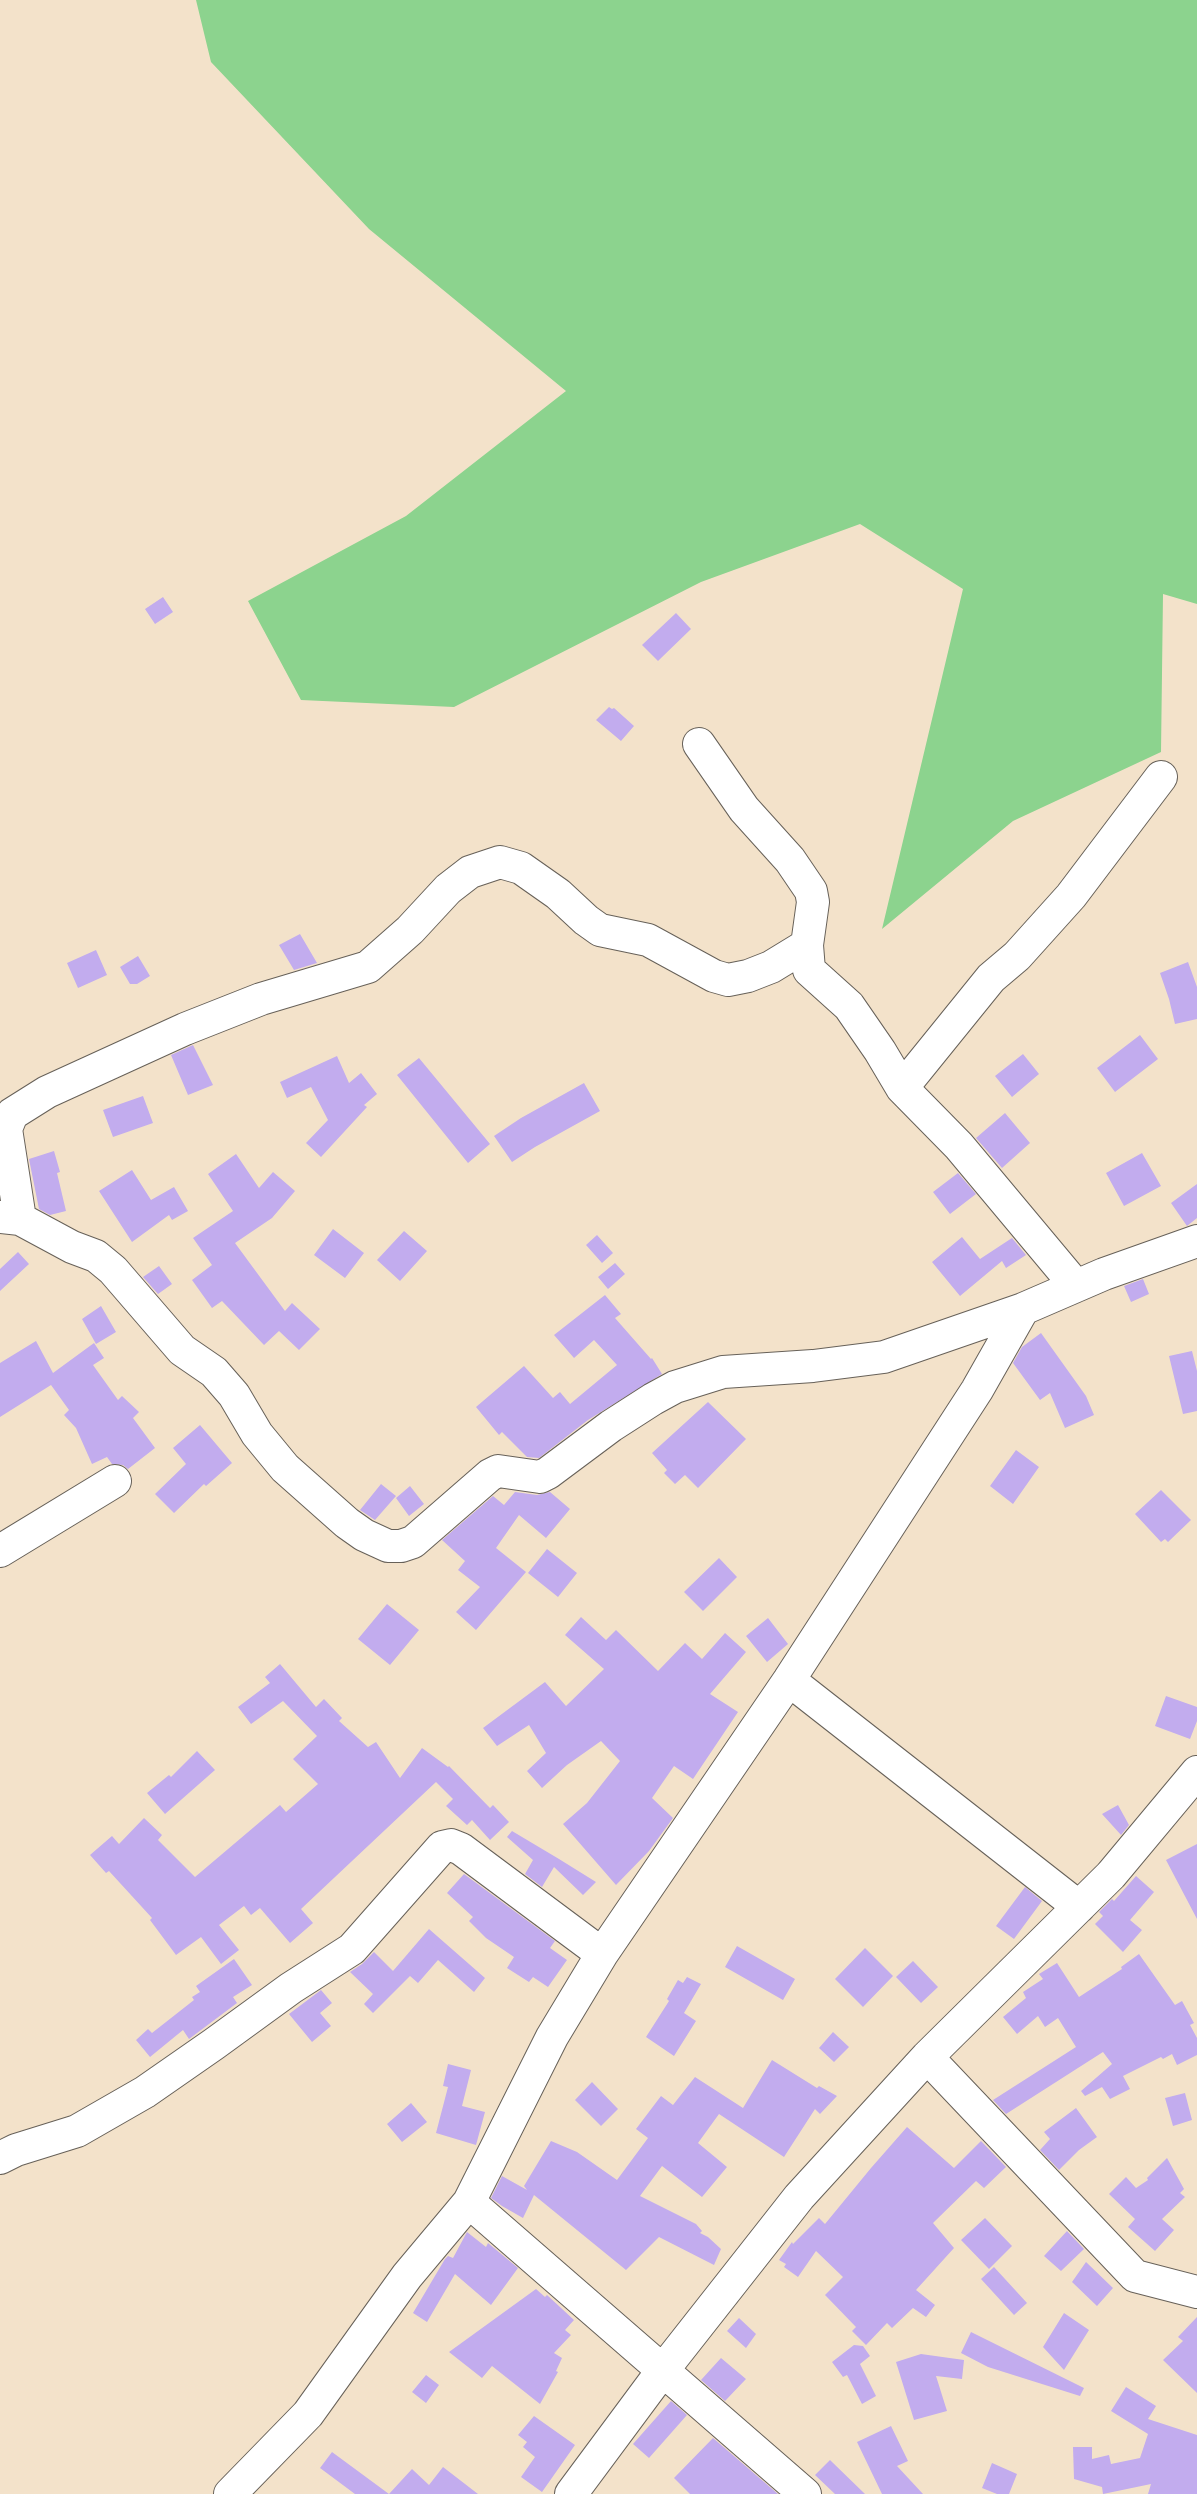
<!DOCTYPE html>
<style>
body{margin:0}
canvas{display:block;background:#f3e2ca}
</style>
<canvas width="1197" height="2494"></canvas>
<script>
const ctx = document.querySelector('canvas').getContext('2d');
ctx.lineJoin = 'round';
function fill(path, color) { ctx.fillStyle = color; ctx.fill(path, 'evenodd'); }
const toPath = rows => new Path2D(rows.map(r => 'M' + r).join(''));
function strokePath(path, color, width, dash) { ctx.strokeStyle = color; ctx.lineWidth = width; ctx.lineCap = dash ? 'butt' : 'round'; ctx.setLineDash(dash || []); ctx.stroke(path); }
const green = toPath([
 [196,0,1197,0,1197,604,1163,594,1161,752,1013,821,882,929,963,589,860,524,701,582,454,707,301,700,248,601,406,516,566,391,369,229,211,62]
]);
const building = toPath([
 [163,597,173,612,155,624,145,609],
 [676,613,691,629,658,661,642,645],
 [609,707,612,709,614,708,634,726,621,741,596,720],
 [300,934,317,963,294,970,279,945],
 [96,950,107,975,78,988,67,963],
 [138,956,150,976,137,984,130,984,120,967],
 [1188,962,1197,987,1197,1019,1175,1024,1169,999,1160,973],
 [1140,1035,1158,1059,1115,1092,1097,1068],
 [193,1045,213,1085,188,1095,171,1055],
 [1023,1054,1039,1074,1012,1097,995,1076],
 [337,1056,349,1083,361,1073,377,1094,364,1105,367,1107,321,1157,306,1143,328,1120,311,1087,287,1098,280,1082],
 [419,1058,490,1144,468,1163,397,1075],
 [584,1083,600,1111,535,1147,512,1162,494,1136,521,1118],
 [143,1096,153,1123,113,1137,103,1110],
 [1005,1113,1030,1143,1002,1168,976,1138],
 [54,1151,60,1172,57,1173,66,1211,50,1215,39,1209,29,1159],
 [1142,1153,1161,1186,1124,1206,1106,1173],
 [236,1154,259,1188,273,1172,295,1191,272,1218,235,1243,285,1311,292,1303,320,1329,299,1350,279,1331,264,1345,222,1301,212,1308,192,1280,212,1265,193,1238,233,1211,208,1174],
 [132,1170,151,1200,174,1187,188,1211,172,1220,169,1215,132,1242,99,1191],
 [958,1173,976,1194,950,1214,933,1192],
 [1197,1184,1197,1218,1187,1226,1171,1203],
 [333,1229,364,1253,345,1278,314,1255],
 [404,1231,427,1251,400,1281,377,1260],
 [597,1235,613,1253,602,1263,586,1245],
 [962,1237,980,1259,1012,1238,1026,1255,1006,1268,1002,1261,960,1296,932,1262],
 [18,1252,29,1264,0,1291,0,1269],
 [615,1263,625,1274,608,1289,598,1277],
 [159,1266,172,1284,158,1294,143,1277],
 [1143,1279,1149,1294,1131,1302,1124,1286],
 [605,1295,621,1314,615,1318,651,1359,652,1358,662,1374,588,1420,539,1458,527,1457,502,1432,499,1435,476,1407,524,1366,553,1398,560,1392,570,1404,617,1365,594,1340,574,1358,554,1335],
 [101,1306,116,1332,96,1344,82,1319],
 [1041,1333,1086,1396,1094,1415,1065,1428,1050,1393,1040,1400,1013,1363,1022,1347],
 [36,1341,53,1373,94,1343,104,1358,93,1365,118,1400,122,1396,139,1412,133,1418,155,1448,128,1469,123,1465,112,1464,107,1457,92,1464,76,1428,64,1415,69,1410,51,1385,0,1417,0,1363],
 [1192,1351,1197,1371,1197,1411,1183,1414,1169,1356],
 [708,1402,746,1439,698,1488,685,1475,675,1484,664,1473,667,1470,652,1453],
 [200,1425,232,1463,206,1486,204,1484,174,1513,155,1494,186,1464,173,1448],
 [1016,1450,1039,1467,1013,1504,990,1486],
 [381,1484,396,1496,375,1520,360,1510],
 [410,1486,424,1504,409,1516,396,1498],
 [1161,1490,1191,1520,1168,1542,1165,1539,1161,1542,1135,1514],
 [515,1492,537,1495,550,1492,570,1509,546,1538,519,1515,496,1548,526,1572,476,1630,456,1612,480,1587,458,1570,465,1561,442,1540,493,1496,504,1505],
 [547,1549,577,1573,558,1597,528,1573],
 [719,1558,737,1577,703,1611,684,1592],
 [387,1604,419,1630,390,1665,358,1639],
 [581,1617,606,1640,616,1630,658,1671,685,1643,702,1659,725,1633,746,1652,710,1694,738,1712,693,1779,674,1766,652,1798,673,1818,649,1851,616,1885,563,1824,587,1803,620,1761,601,1741,567,1765,542,1788,527,1771,546,1753,529,1725,497,1746,483,1728,545,1682,566,1706,604,1669,565,1635],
 [768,1618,788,1644,767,1662,746,1636],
 [280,1664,316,1707,324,1699,342,1718,339,1721,368,1747,376,1742,400,1778,422,1748,448,1767,449,1766,490,1808,493,1805,509,1822,490,1840,472,1820,467,1825,446,1806,453,1799,436,1782,301,1909,313,1923,290,1943,260,1908,251,1915,244,1906,219,1925,239,1950,221,1964,201,1937,176,1955,150,1920,152,1918,109,1871,106,1873,90,1855,112,1836,119,1844,144,1818,162,1835,158,1840,195,1877,280,1805,286,1812,318,1784,293,1759,317,1736,283,1701,251,1724,238,1707,270,1683,265,1677],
 [1166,1696,1197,1707,1197,1721,1190,1739,1155,1726],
 [197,1751,215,1770,165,1814,147,1793,169,1775,171,1777],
 [1118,1805,1129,1825,1121,1835,1102,1814],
 [512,1831,559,1859,596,1882,583,1895,554,1867,542,1887,525,1874,533,1860,507,1837],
 [1197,1844,1197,1919,1166,1860],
 [464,1874,555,1941,550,1948,567,1960,548,1987,533,1977,529,1982,507,1968,514,1957,486,1938,469,1921,473,1917,447,1893],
 [1136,1876,1154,1892,1130,1920,1142,1930,1123,1952,1095,1924,1103,1916,1099,1912,1112,1899,1114,1901],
 [1025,1887,1042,1901,1014,1939,996,1926],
 [429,1929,485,1978,474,1992,438,1960,418,1983,410,1976,373,2013,364,2004,373,1994,350,1972,362,1964,374,1952,393,1971],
 [737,1946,795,1979,783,2000,725,1967],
 [865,1948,893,1976,863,2007,835,1979],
 [1139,1954,1175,2005,1182,2001,1194,2023,1190,2025,1197,2038,1197,2055,1177,2065,1172,2054,1163,2059,1161,2057,1123,2076,1130,2089,1110,2099,1102,2087,1085,2096,1081,2091,1112,2064,1103,2052,1006,2114,993,2100,1076,2047,1058,2018,1045,2027,1038,2016,1017,2034,1003,2017,1026,1998,1023,1992,1043,1979,1039,1974,1057,1963,1079,1997,1122,1969,1121,1967],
 [234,1959,252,1985,233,1997,237,2003,189,2039,183,2030,150,2057,136,2040,148,2029,152,2033,194,2000,192,1997,200,1992,196,1986],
 [913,1961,938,1987,921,2003,896,1977],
 [687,1977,701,1984,684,2013,696,2021,674,2056,646,2037,669,2001,667,1999,678,1980,683,1983],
 [321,1990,332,2003,320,2013,331,2026,312,2042,289,2014],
 [833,2032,849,2047,834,2062,819,2048],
 [772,2060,817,2088,819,2086,837,2096,820,2114,815,2109,784,2157,719,2114,698,2143,727,2167,702,2197,662,2166,640,2196,696,2224,702,2231,700,2233,708,2237,721,2249,714,2265,659,2237,626,2270,534,2195,523,2218,502,2206,491,2198,502,2176,527,2190,524,2186,551,2141,577,2152,617,2180,648,2138,636,2129,661,2096,673,2105,695,2077,743,2108],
 [448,2064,471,2070,462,2106,485,2112,476,2145,436,2133,448,2087,443,2086],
 [592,2082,618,2109,601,2126,575,2100],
 [1185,2093,1192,2120,1173,2126,1165,2098],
 [411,2103,427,2122,402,2142,387,2124],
 [1076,2108,1097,2137,1079,2150,1059,2170,1040,2150,1050,2139,1044,2132],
 [907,2127,954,2168,981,2141,1006,2167,984,2188,976,2181,933,2223,954,2248,916,2290,935,2305,926,2317,913,2308,892,2328,887,2323,866,2345,852,2331,856,2327,825,2295,843,2277,816,2251,798,2277,784,2267,786,2264,779,2260,792,2242,793,2244,819,2218,825,2224,871,2168],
 [1167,2158,1184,2189,1180,2193,1185,2197,1162,2219,1174,2230,1155,2251,1128,2227,1135,2219,1109,2194,1126,2177,1136,2188,1148,2180,1147,2178],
 [985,2218,1012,2246,989,2269,961,2240],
 [1067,2231,1084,2249,1061,2271,1044,2256],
 [467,2232,486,2247,488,2243,518,2268,491,2305,455,2274,427,2322,413,2313,445,2259,448,2256,453,2258],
 [1086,2262,1113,2288,1097,2306,1072,2282],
 [994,2267,1027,2303,1014,2315,981,2279],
 [536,2289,545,2297,547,2295,574,2320,565,2330,571,2335,554,2353,562,2358,556,2371,558,2372,540,2404,492,2366,482,2378,449,2352],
 [1064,2313,1089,2330,1064,2370,1043,2347],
 [1197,2317,1197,2393,1163,2360,1183,2341,1178,2337],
 [739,2318,756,2334,746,2348,727,2331],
 [971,2332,1084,2388,1080,2396,988,2367,961,2353],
 [854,2345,863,2346,870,2356,860,2364,876,2396,862,2404,847,2375,843,2377,832,2362],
 [921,2354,964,2360,962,2379,936,2376,947,2411,914,2420,896,2362],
 [721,2358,746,2379,725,2401,701,2380],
 [426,2375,439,2385,426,2403,412,2392],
 [1126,2387,1156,2406,1148,2419,1197,2435,1197,2494,1148,2494,1151,2484,1103,2494,1102,2487,1074,2479,1073,2447,1092,2447,1092,2459,1109,2455,1111,2464,1140,2458,1148,2434,1111,2411],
 [671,2401,687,2415,649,2458,633,2444],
 [534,2416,575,2445,542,2492,521,2477,535,2457,523,2447,527,2442,518,2435],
 [891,2426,908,2461,897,2466,923,2494,882,2494,857,2442],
 [713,2438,778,2494,690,2494,674,2478],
 [332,2452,389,2494,412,2469,429,2485,443,2467,478,2494,355,2494,320,2468],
 [830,2460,865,2494,835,2494,815,2475],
 [992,2463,1017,2474,1009,2494,997,2494,982,2488]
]);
const minor = toPath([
 [699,744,744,809,790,860,811,891,813,902,807,945,809,970,849,1006,880,1051,902,1088,959,1146,1076,1286],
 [902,1088,991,978,1017,956,1071,896,1161,777],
 [0,1217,20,1219,72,1247,96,1256,113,1270,182,1350,214,1372,234,1395,257,1434,285,1468,347,1523,364,1535,388,1546,401,1546,413,1542,490,1475,498,1471,540,1477,548,1473,611,1426,653,1399,675,1387,723,1372,813,1366,884,1357,1023,1309,1104,1274,1197,1241],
 [20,1219,6,1129,12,1114,47,1092,185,1029,261,999,368,967,410,930,448,889,470,872,500,862,521,868,558,894,586,920,600,930,648,940,714,976,728,980,748,976,771,967,807,945],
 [0,1551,115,1481],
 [789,1680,1079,1907],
 [927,2057,1135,2276,1197,2292],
 [0,2158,16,2150,77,2131,145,2092,214,2044,291,1988,352,1949,442,1847,451,1845,461,1849,602,1954],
 [469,2202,805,2494],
 [230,2494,308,2414,407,2276,469,2202,552,2037,602,1954,789,1680,977,1390,1023,1309],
 [571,2494,663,2370,799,2197,927,2057,1111,1875,1197,1772]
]);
fill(green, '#8cd38e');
fill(building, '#c2acee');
strokePath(minor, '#676159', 34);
strokePath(minor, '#fff', 32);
</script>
